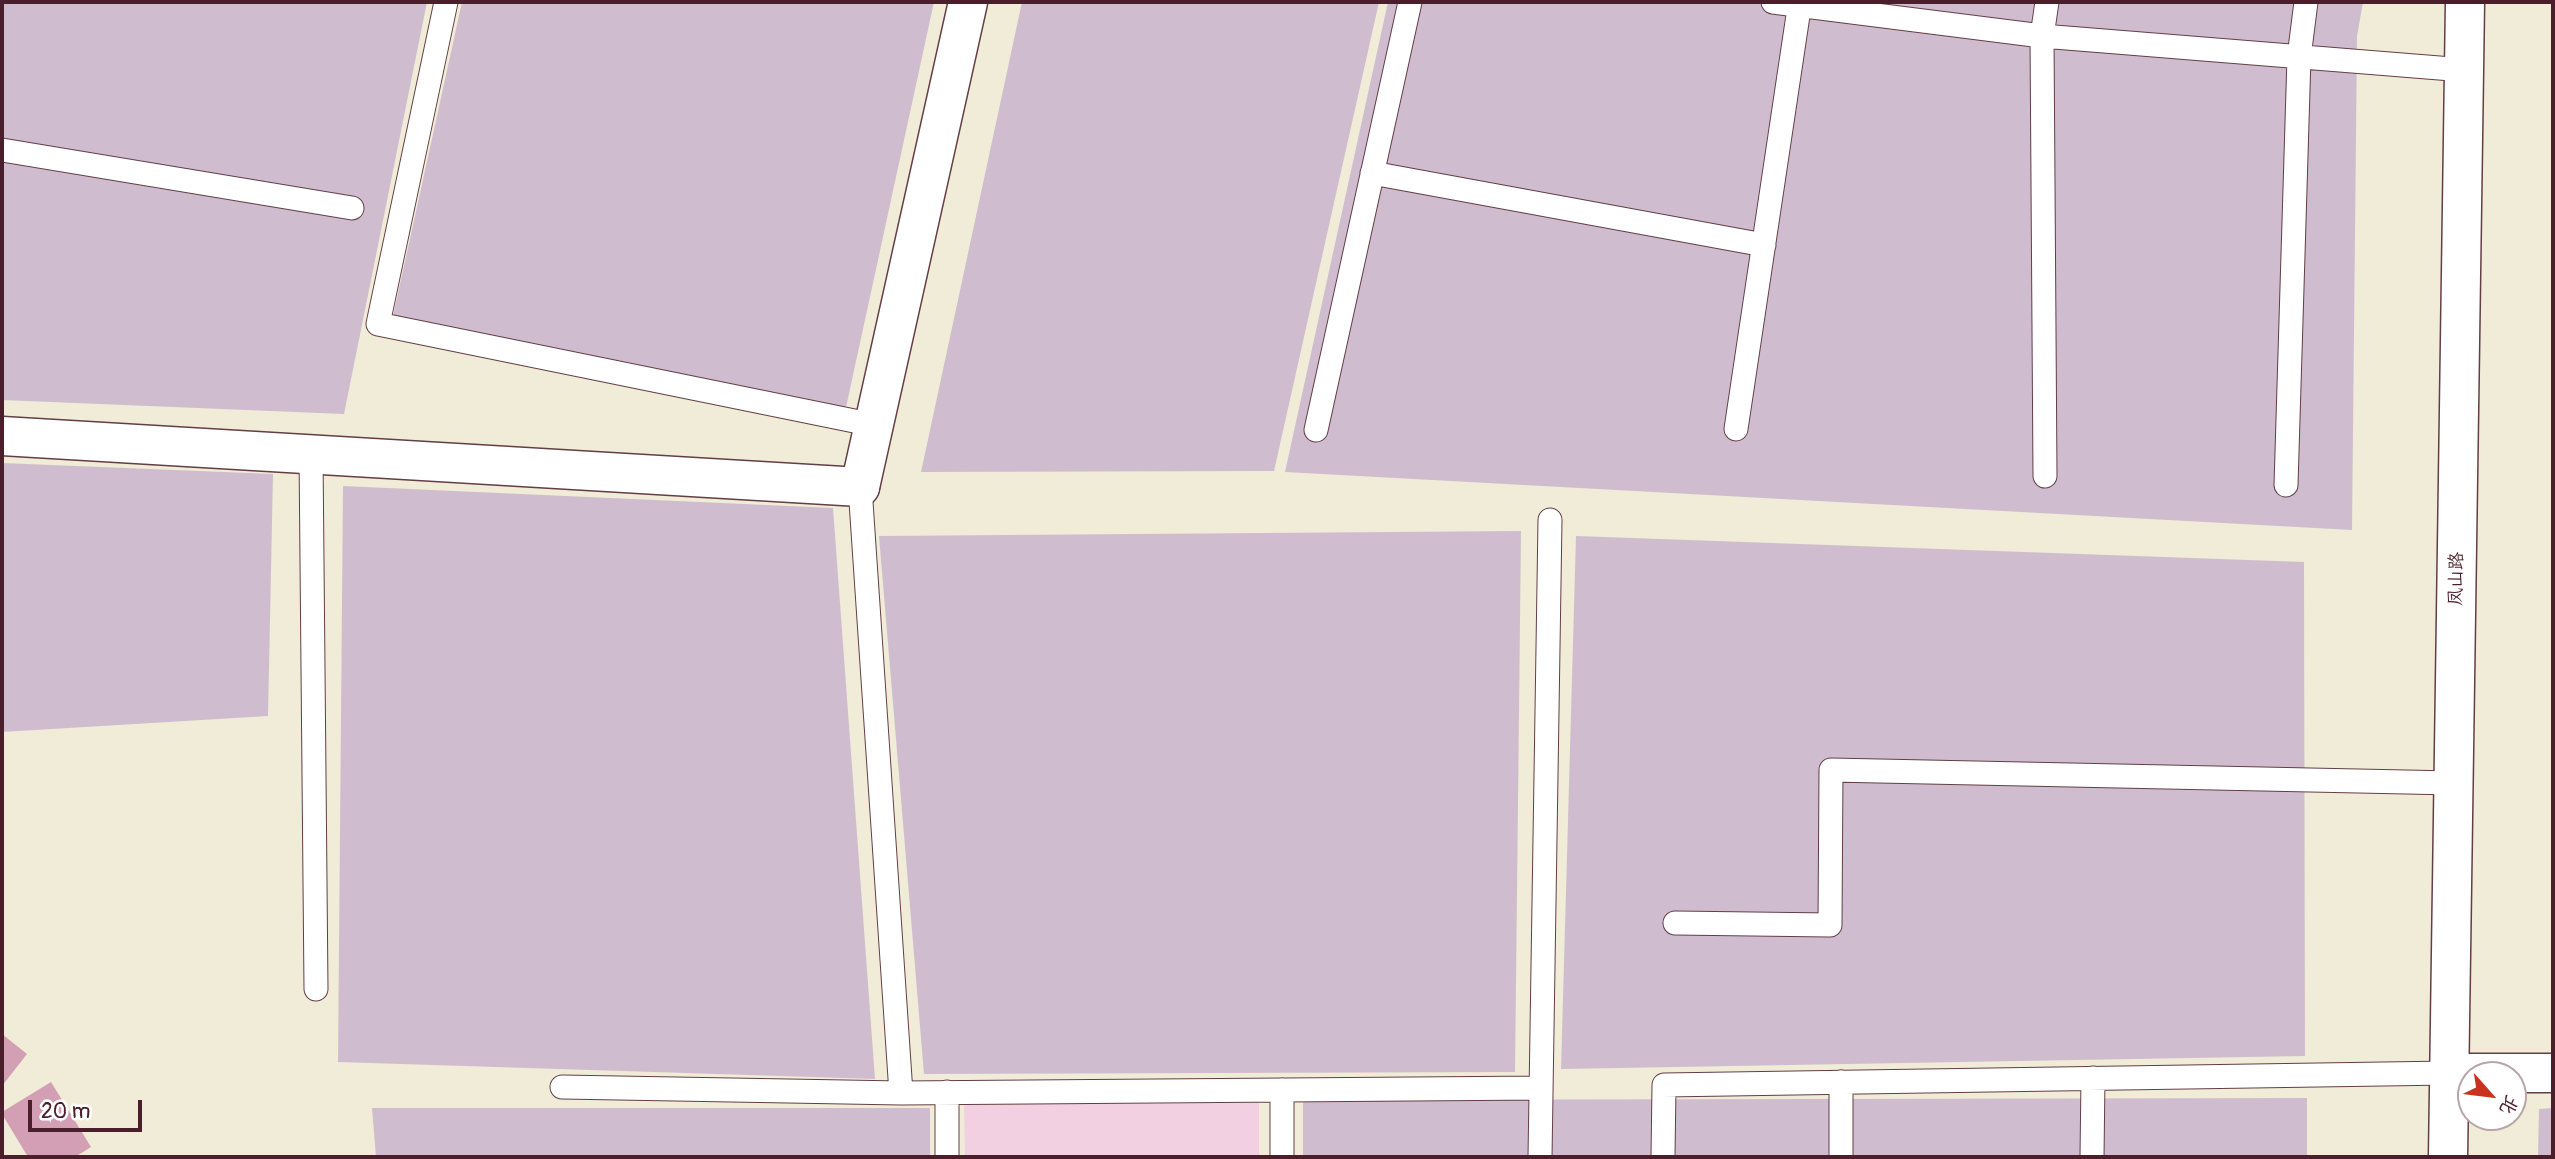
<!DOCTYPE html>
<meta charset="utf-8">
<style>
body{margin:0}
#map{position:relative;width:2555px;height:1159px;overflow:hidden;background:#f0ecd7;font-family:Pangolin,"LXGW WenKai TC",sans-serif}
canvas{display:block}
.frame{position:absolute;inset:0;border:4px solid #4a1f2b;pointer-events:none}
.north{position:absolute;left:2457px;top:1061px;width:70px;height:70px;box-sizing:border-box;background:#fff;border:2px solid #b7a5aa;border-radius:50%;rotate:118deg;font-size:19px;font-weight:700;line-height:28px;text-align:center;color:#4a1f2b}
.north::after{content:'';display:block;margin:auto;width:24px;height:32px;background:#c8321e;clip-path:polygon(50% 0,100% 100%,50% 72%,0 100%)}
.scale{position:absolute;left:28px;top:1100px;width:114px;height:32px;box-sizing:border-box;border:4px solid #4a1f2b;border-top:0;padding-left:9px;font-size:21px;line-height:24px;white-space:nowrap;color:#4a1f2b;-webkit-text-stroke:5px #fff;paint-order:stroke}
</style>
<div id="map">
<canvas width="2555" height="1159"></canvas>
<div class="frame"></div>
<div class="north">北</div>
<div class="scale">20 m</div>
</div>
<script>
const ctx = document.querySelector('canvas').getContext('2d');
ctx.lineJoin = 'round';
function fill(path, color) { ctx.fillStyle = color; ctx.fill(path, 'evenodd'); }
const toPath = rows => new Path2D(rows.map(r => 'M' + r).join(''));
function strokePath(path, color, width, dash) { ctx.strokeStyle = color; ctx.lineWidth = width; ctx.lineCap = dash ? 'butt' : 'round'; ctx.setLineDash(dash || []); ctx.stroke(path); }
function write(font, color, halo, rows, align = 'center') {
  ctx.font = font + ' Pangolin,"LXGW WenKai TC",sans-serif'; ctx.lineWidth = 5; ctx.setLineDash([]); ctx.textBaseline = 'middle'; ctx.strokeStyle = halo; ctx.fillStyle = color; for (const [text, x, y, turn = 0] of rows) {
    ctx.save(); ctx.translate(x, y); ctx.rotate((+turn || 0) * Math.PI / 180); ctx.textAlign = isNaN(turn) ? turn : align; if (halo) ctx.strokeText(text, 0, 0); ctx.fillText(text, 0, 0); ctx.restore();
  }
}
const built = toPath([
 [1259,1103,1259,1157,965,1157,964,1104]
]);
const industrial = toPath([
 [2,2,427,2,344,414,2,400],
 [462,2,934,2,845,412,393,316],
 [1022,2,1379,2,1274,471,921,472],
 [1388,2,2363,2,2357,36,2352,530,1285,472],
 [2,463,273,474,268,716,2,732],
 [343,486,833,508,875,1079,338,1062],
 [1521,531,1515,1072,924,1074,879,536],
 [1576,536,2304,562,2305,1056,1561,1069],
 [2307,1098,2307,1157,1303,1157,1303,1100],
 [372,1108,930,1108,930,1157,376,1157],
 [2553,1108,2553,1157,2538,1157,2539,1109]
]);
const building = toPath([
 [2,1034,27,1054,2,1086],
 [51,1082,91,1147,75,1157,28,1157,2,1114,2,1112]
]);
const service = toPath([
 [446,2,378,324,874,425],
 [1773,2,2042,36,2464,70],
 [2,150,352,208],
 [1372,173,1764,245],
 [1736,429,1800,2],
 [1316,430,1410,2],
 [311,454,316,989],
 [2045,476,2042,36,2047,2],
 [2286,485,2299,57,2306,2],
 [1675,923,1830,925,1831,770,2454,783],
 [1841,1082,1841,1157],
 [562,1087,901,1093,860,487],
 [947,1092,947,1157],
 [901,1093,1540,1088],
 [1282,1157,1282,1090],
 [1540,1157,1550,520],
 [1663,1157,1664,1085,2449,1073],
 [2092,1157,2093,1078]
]);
const minor = toPath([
 [2,436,860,487]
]);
const tertiary = toPath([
 [860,487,968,2],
 [2449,1073,2553,1073],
 [2448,1157,2465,2]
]);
const streetNames = [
 ["凤山路",2457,579,-89]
];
fill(built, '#f2cfe1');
fill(industrial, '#cfbdcf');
fill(building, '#d39fb4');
strokePath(service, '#633e45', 25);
strokePath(minor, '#633e45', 41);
strokePath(tertiary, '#633e45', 41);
strokePath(service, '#fff', 23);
strokePath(minor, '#fff', 38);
strokePath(tertiary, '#fff', 38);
write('18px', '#4a1f2b', '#fff', streetNames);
</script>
